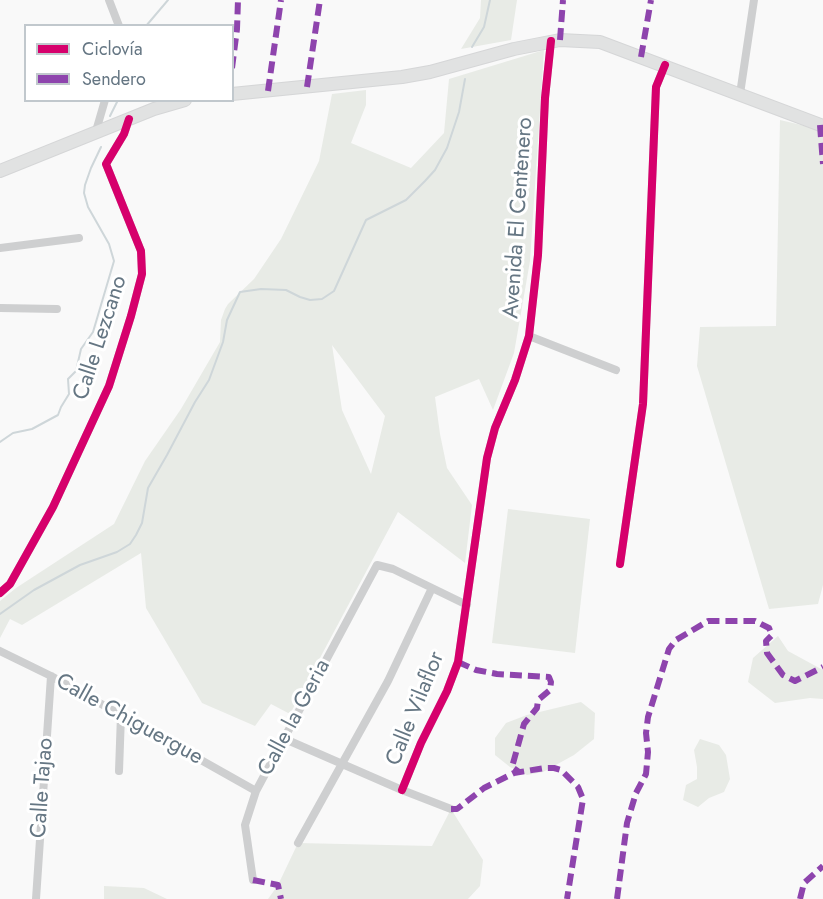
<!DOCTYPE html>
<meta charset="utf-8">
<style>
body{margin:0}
#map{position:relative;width:823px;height:899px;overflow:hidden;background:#f9f9f9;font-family:Jost,sans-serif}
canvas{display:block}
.legend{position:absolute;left:24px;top:24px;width:210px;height:78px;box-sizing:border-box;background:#fff;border:2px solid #c1c8cd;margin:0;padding:8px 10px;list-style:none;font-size:18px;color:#657683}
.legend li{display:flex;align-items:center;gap:12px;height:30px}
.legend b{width:30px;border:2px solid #c1c8cd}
</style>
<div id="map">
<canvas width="823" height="899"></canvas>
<ul class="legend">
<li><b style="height:8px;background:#d6006c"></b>Ciclovía</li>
<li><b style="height:8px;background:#8e44ad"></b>Sendero</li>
</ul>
</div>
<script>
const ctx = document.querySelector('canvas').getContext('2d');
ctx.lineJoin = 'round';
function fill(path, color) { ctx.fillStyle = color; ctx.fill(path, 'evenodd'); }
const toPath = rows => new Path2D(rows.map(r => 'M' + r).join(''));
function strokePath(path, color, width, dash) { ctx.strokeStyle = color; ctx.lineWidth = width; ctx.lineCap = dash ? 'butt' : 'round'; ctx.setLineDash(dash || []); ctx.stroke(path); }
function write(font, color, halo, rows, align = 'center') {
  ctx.font = font + ' Jost,sans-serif'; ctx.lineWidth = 6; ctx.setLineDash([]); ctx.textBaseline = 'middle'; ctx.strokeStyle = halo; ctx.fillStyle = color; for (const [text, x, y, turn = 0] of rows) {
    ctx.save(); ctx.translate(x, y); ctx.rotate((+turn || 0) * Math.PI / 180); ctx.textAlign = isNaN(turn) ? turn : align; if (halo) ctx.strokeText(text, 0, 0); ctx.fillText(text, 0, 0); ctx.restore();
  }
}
const green = toPath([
 [481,0,517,0,511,40,461,49,480,18],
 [544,50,530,261,514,353,493,410,479,379,435,397,440,434,447,468,472,505,465,563,398,512,290,714,271,704,255,726,202,703,146,608,141,553,22,625,10,619,0,638,0,601,16,588,114,524,145,461,181,409,220,342,221,320,225,309,228,304,254,279,281,239,319,161,332,94,366,90,366,105,351,143,411,168,444,133,449,79],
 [332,345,385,416,371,474,342,410],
 [780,120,823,130,823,585,818,604,769,609,697,366,700,327,776,326],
 [508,509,590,519,575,653,492,643],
 [778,636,788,651,823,670,823,699,810,698,775,703,748,682,753,658],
 [581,702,595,713,594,739,574,755,543,772,527,775,510,767,495,755,495,738,506,723,527,715],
 [700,739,719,745,726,755,730,779,724,792,709,798,698,807,683,800,686,785,697,779,697,767,694,750],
 [451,809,483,860,480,886,468,899,268,899,278,885,298,843,432,846],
 [104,886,144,888,167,899,104,899]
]);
const stream = toPath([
 [146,26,168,0],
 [472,47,484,27,490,0],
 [110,116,118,100],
 [0,442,13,433,32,429,58,415,61,407,69,394,68,379,76,371,81,349,93,332,114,261,109,244,88,207,84,193,85,185,91,168,101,147],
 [0,614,34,590,80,565,117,552,130,544,136,535,142,523,148,488,167,455,195,402,209,380,223,342,227,320,240,292,261,289,286,290,300,297,310,300,322,299,334,291,366,220,406,200,425,181,435,170,447,148,459,112,465,79]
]);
const minor = toPath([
 [109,0,119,26],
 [740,94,754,0],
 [96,131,105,100],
 [0,248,79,238],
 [0,308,57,309],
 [529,336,616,370],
 [620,564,643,404,656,87,665,65],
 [0,593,10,584,53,507,109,386,131,316,142,274,141,251,106,164,124,134,129,119],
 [0,651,51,676,121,715,256,791],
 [285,739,402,790,451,809],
 [119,771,121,715],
 [402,790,421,743,447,691,458,662,487,458,495,428,515,380,529,336,538,255,545,98,551,41],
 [298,843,388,681,432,588],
 [253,880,245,825,256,791,377,565,393,569,467,605],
 [36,899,51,676]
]);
const secondary = toPath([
 [232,94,402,77,430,72,514,49,560,40,600,42,823,126],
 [0,171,154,109,185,100]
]);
const quiet = toPath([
 [560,40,563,0],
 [641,57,651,0],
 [232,68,237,29,238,0],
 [307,87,320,0],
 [268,91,281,0],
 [820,125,823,164],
 [458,662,476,670,497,674,549,677,551,682,550,690,538,700,537,708,524,724,512,767,519,772],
 [451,809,457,809,484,788,514,773,545,768,554,768,561,770,578,787,583,799,567,899],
 [253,880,278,885,281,899],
 [617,899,627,823,636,793,646,774,648,752,646,733,648,717,669,649,676,640,708,621,755,621,769,628,772,635,766,641,767,653,783,675,795,681,823,667],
 [800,899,804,883,823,866]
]);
const cycleway = toPath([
 [620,564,643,404,656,87,665,65],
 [0,593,10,584,53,507,109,386,131,316,142,274,141,251,106,164,124,134,129,119],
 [402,790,421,743,447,691,458,662,487,458,495,428,515,380,529,336,538,255,545,98,551,41]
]);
const streetNames = [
 ["Avenida El Centenero",519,218,-86],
 ["Calle Lezcano",101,338,-72],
 ["Calle Vilaflor",416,709,-68],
 ["Calle la Geria",295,718,-62],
 ["Calle Chiguergue",129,720,29],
 ["Calle Tajao",43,788,-86]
];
fill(green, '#e8ebe6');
strokePath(stream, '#ced6d9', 2);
strokePath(secondary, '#d5d6d7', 14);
strokePath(minor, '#cecfd0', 8);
strokePath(secondary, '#e1e2e2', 12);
strokePath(quiet, '#8e44ad', 6, [12, 6]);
strokePath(cycleway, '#d6006c', 8);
write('22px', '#657683', '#fff', streetNames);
</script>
